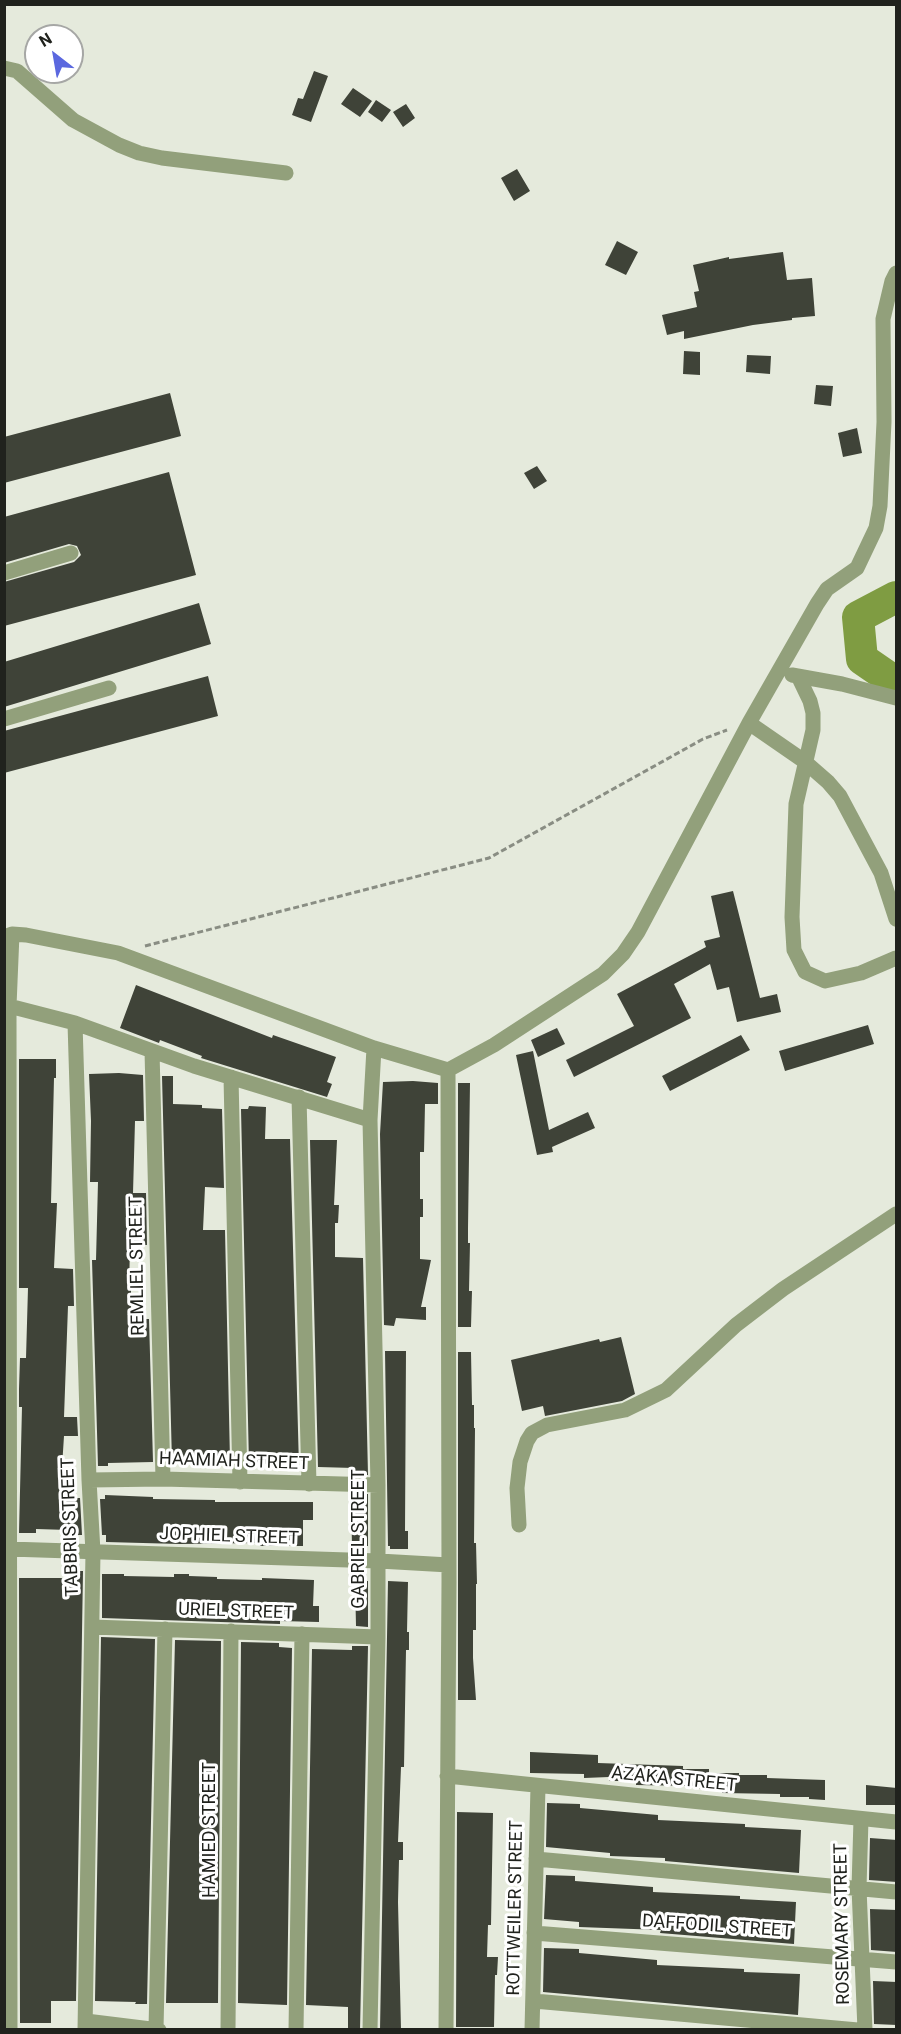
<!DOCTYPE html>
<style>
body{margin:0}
#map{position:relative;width:901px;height:2034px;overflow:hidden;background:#e5eadc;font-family:Roboto,sans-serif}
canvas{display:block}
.frame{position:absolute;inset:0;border:6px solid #20221d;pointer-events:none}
.north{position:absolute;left:24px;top:24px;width:60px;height:60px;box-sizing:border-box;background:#fff;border:2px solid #a6a7a5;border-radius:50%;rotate:329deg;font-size:16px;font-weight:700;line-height:24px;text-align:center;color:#20221d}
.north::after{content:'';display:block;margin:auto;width:21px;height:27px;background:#5b68df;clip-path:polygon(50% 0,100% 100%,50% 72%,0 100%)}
</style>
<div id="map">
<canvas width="901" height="2034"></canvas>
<div class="frame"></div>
<div class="north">N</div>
</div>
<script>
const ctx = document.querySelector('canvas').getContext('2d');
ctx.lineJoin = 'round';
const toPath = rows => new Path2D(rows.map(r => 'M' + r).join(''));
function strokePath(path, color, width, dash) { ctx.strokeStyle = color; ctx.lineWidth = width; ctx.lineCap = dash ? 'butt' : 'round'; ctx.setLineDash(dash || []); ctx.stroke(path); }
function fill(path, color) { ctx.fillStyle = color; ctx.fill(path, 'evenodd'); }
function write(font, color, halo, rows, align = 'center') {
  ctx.font = font + ' Roboto,sans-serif'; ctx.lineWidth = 6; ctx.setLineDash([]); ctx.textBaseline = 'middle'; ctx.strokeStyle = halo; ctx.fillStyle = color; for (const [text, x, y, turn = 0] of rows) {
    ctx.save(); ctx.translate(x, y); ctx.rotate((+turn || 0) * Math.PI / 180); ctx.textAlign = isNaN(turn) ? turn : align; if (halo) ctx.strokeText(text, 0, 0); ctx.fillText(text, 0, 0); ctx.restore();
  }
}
const river = toPath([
 [896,597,858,617,862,659,891,679,896,679]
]);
const building = toPath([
 [314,71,328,76,311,122,292,115,298,98,303,99],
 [353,88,372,101,360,117,341,104],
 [376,100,391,110,382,122,368,112],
 [406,104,415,118,403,127,393,112],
 [517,169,530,191,514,201,501,178],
 [617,241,638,252,626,275,605,265],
 [783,252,787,280,812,278,815,316,792,318,792,320,753,325,684,339,684,331,667,335,662,315,697,307,694,292,699,291,693,265,729,257,729,259],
 [684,351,700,352,700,375,683,374],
 [747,355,771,356,770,374,746,372],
 [816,385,833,386,831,406,814,404],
 [170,393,181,436,4,483,4,437],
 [857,428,862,453,843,457,838,433],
 [537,466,547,481,534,489,524,473],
 [169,472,196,575,4,626,4,582,74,562,81,555,77,546,69,544,4,563,4,517],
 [199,603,211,644,4,707,4,662],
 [208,676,218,716,4,773,4,731],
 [733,891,760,998,777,994,781,1012,737,1022,729,987,717,990,710,964,674,984,691,1018,574,1077,566,1060,634,1026,617,994,706,947,704,941,720,937,711,896],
 [136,985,272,1038,273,1035,336,1057,327,1082,332,1084,327,1097,201,1058,202,1056,160,1040,159,1043,120,1028],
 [868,1025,874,1044,785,1071,779,1051],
 [557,1028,565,1044,538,1057,531,1040],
 [741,1035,750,1050,670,1091,662,1076],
 [533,1051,549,1130,588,1112,595,1128,552,1147,553,1152,537,1155,516,1055],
 [19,1059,56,1059,56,1078,54,1078,52,1163,51,1203,57,1203,54,1268,73,1269,74,1306,68,1306,64,1417,77,1417,78,1436,64,1436,60,1498,80,1498,82,1535,68,1535,68,1530,36,1529,36,1533,19,1533,22,1407,19,1407,19,1389,20,1358,26,1358,28,1288,19,1288],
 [119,1073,143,1075,144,1121,135,1121,133,1193,146,1193,147,1245,130,1244,129,1290,131,1290,131,1319,149,1319,153,1462,108,1463,108,1466,98,1466,92,1260,96,1260,98,1182,90,1182,91,1121,89,1074],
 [162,1076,173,1076,173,1104,202,1105,202,1108,222,1109,224,1188,205,1187,203,1230,225,1230,230,1461,194,1461,194,1464,172,1462],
 [413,1081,438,1083,438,1104,425,1104,424,1152,420,1152,420,1199,423,1199,423,1217,420,1217,420,1259,431,1260,421,1307,426,1307,426,1320,396,1318,394,1326,384,1325,380,1134,383,1082],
 [458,1083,470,1083,468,1228,468,1243,470,1243,469,1291,472,1291,471,1327,458,1327],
 [249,1106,266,1107,265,1139,290,1139,299,1467,284,1467,284,1464,249,1464,241,1109,248,1109],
 [310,1140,337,1140,334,1205,339,1205,338,1223,335,1223,335,1257,363,1258,368,1475,354,1475,354,1468,318,1467],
 [621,1337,635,1394,622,1401,545,1416,543,1406,522,1411,511,1360,599,1339,600,1342],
 [385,1351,406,1351,405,1531,408,1531,408,1549,390,1549,390,1546,388,1546],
 [458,1352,471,1352,472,1405,474,1405,474,1428,475,1428,474,1543,476,1543,477,1584,476,1584,476,1630,473,1630,473,1658,476,1700,458,1700],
 [354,1494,368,1494,368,1546,352,1546,351,1500,354,1500],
 [105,1495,153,1497,153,1499,215,1500,215,1502,313,1502,313,1520,303,1520,303,1546,260,1546,260,1543,180,1544,106,1542,106,1535,102,1535,100,1499,105,1499],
 [69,1571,83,1571,76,2001,51,2001,51,2023,20,2023,19,1578,69,1578],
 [102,1574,124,1574,124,1576,174,1577,174,1574,189,1574,189,1576,217,1577,217,1579,262,1580,262,1578,314,1580,313,1606,319,1606,319,1622,280,1621,280,1624,102,1618],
 [355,1580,368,1581,368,1627,356,1626],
 [388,1581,408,1582,407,1632,409,1632,409,1650,406,1650,404,1767,401,1767,398,1842,403,1842,403,1860,399,1860,398,1902,401,2030,380,2030],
 [101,1637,155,1639,147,2004,135,2004,136,2002,95,2001],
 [175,1640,221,1641,218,2003,166,2003],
 [241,1642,279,1643,279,1647,292,1648,287,2005,238,2003],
 [352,1646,368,1646,360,2030,348,2030,348,2007,306,2005,312,1649,352,1650],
 [530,1752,598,1755,598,1763,683,1766,683,1769,709,1769,709,1773,739,1773,739,1775,767,1775,767,1778,825,1780,825,1800,809,1799,809,1797,780,1797,780,1794,722,1793,722,1789,695,1789,695,1786,636,1785,636,1781,609,1781,609,1777,584,1778,584,1774,530,1773],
 [866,1785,897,1788,897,1805,866,1805],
 [547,1803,580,1804,580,1808,658,1815,658,1820,745,1824,745,1827,801,1830,799,1873,665,1861,665,1858,610,1856,610,1853,546,1847],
 [457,1812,493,1813,491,1925,488,1925,487,1957,498,1957,497,1975,495,1975,494,2027,456,2027],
 [870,1838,897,1840,897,1882,869,1880],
 [546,1875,575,1876,575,1881,653,1887,653,1892,740,1896,740,1899,796,1902,794,1944,660,1933,661,1930,579,1927,579,1922,544,1919],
 [870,1909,897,1910,897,1952,871,1950],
 [544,1948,579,1949,579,1953,657,1960,657,1965,744,1969,744,1972,800,1974,798,2015,543,1992],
 [873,1981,897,1982,897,2025,874,2024]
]);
const path = toPath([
 [145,946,489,858,703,739,727,730]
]);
const minor = toPath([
 [4,68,17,71,73,120,119,145,139,153,162,158,286,173],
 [4,573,71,553],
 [792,675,842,684,896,698],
 [798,676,810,701,813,713,813,730,796,804,792,917,794,950,805,972,825,981,861,973,896,958],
 [4,719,109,688],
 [749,723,804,761,828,782,840,796,881,873,896,919],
 [4,937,12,934,26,935,118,953,374,1048,448,1070,494,1045,603,974,623,954,638,932,749,723,817,604,827,589,857,568,876,528,880,506,884,422,883,319,892,281,896,273],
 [9,1006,12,934],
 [75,1023,89,1480,93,1552,85,2030],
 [152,1051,163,1479],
 [231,1077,240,1482],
 [299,1097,309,1484],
 [89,1480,163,1479,378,1485],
 [519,1525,517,1488,520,1462,527,1441,532,1433,547,1425,625,1410,666,1390,736,1325,783,1289,896,1214],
 [9,1549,379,1561,449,1565],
 [92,1627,378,1637],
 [447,1776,896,1822],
 [861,1819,859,1888,865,2030],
 [536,1859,896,1892],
 [534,1933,896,1962],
 [534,2001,858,2030],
 [86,2021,159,2030],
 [156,2029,165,1629],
 [10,2030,9,1006,75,1023,194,1066,370,1120],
 [228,2030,231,1631],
 [296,2030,302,1634],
 [370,2030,378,1637,378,1485,370,1120,374,1048],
 [446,2030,449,1582,448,1070],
 [532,2030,538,1786]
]);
const streetNames = [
 ["REMLIEL STREET",138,1266,-91],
 ["HAAMIAH STREET",234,1462,2],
 ["TABBRIS STREET",71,1527,-92],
 ["JOPHIEL STREET",229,1537,2],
 ["GABRIEL STREET",359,1539,-90],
 ["URIEL STREET",236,1612,2],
 ["AZAKA STREET",674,1780,6],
 ["HAMIED STREET",210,1830,-90],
 ["ROTTWEILER STREET",516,1908,-89],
 ["ROSEMARY STREET",843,1924,-91],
 ["DAFFODIL STREET",717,1927,4]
];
strokePath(river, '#7f9c42', 32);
fill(building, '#3f4338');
strokePath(path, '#898d83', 3, [6, 3]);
strokePath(minor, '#92a07b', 15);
write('18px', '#20221d', '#fff', streetNames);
</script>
